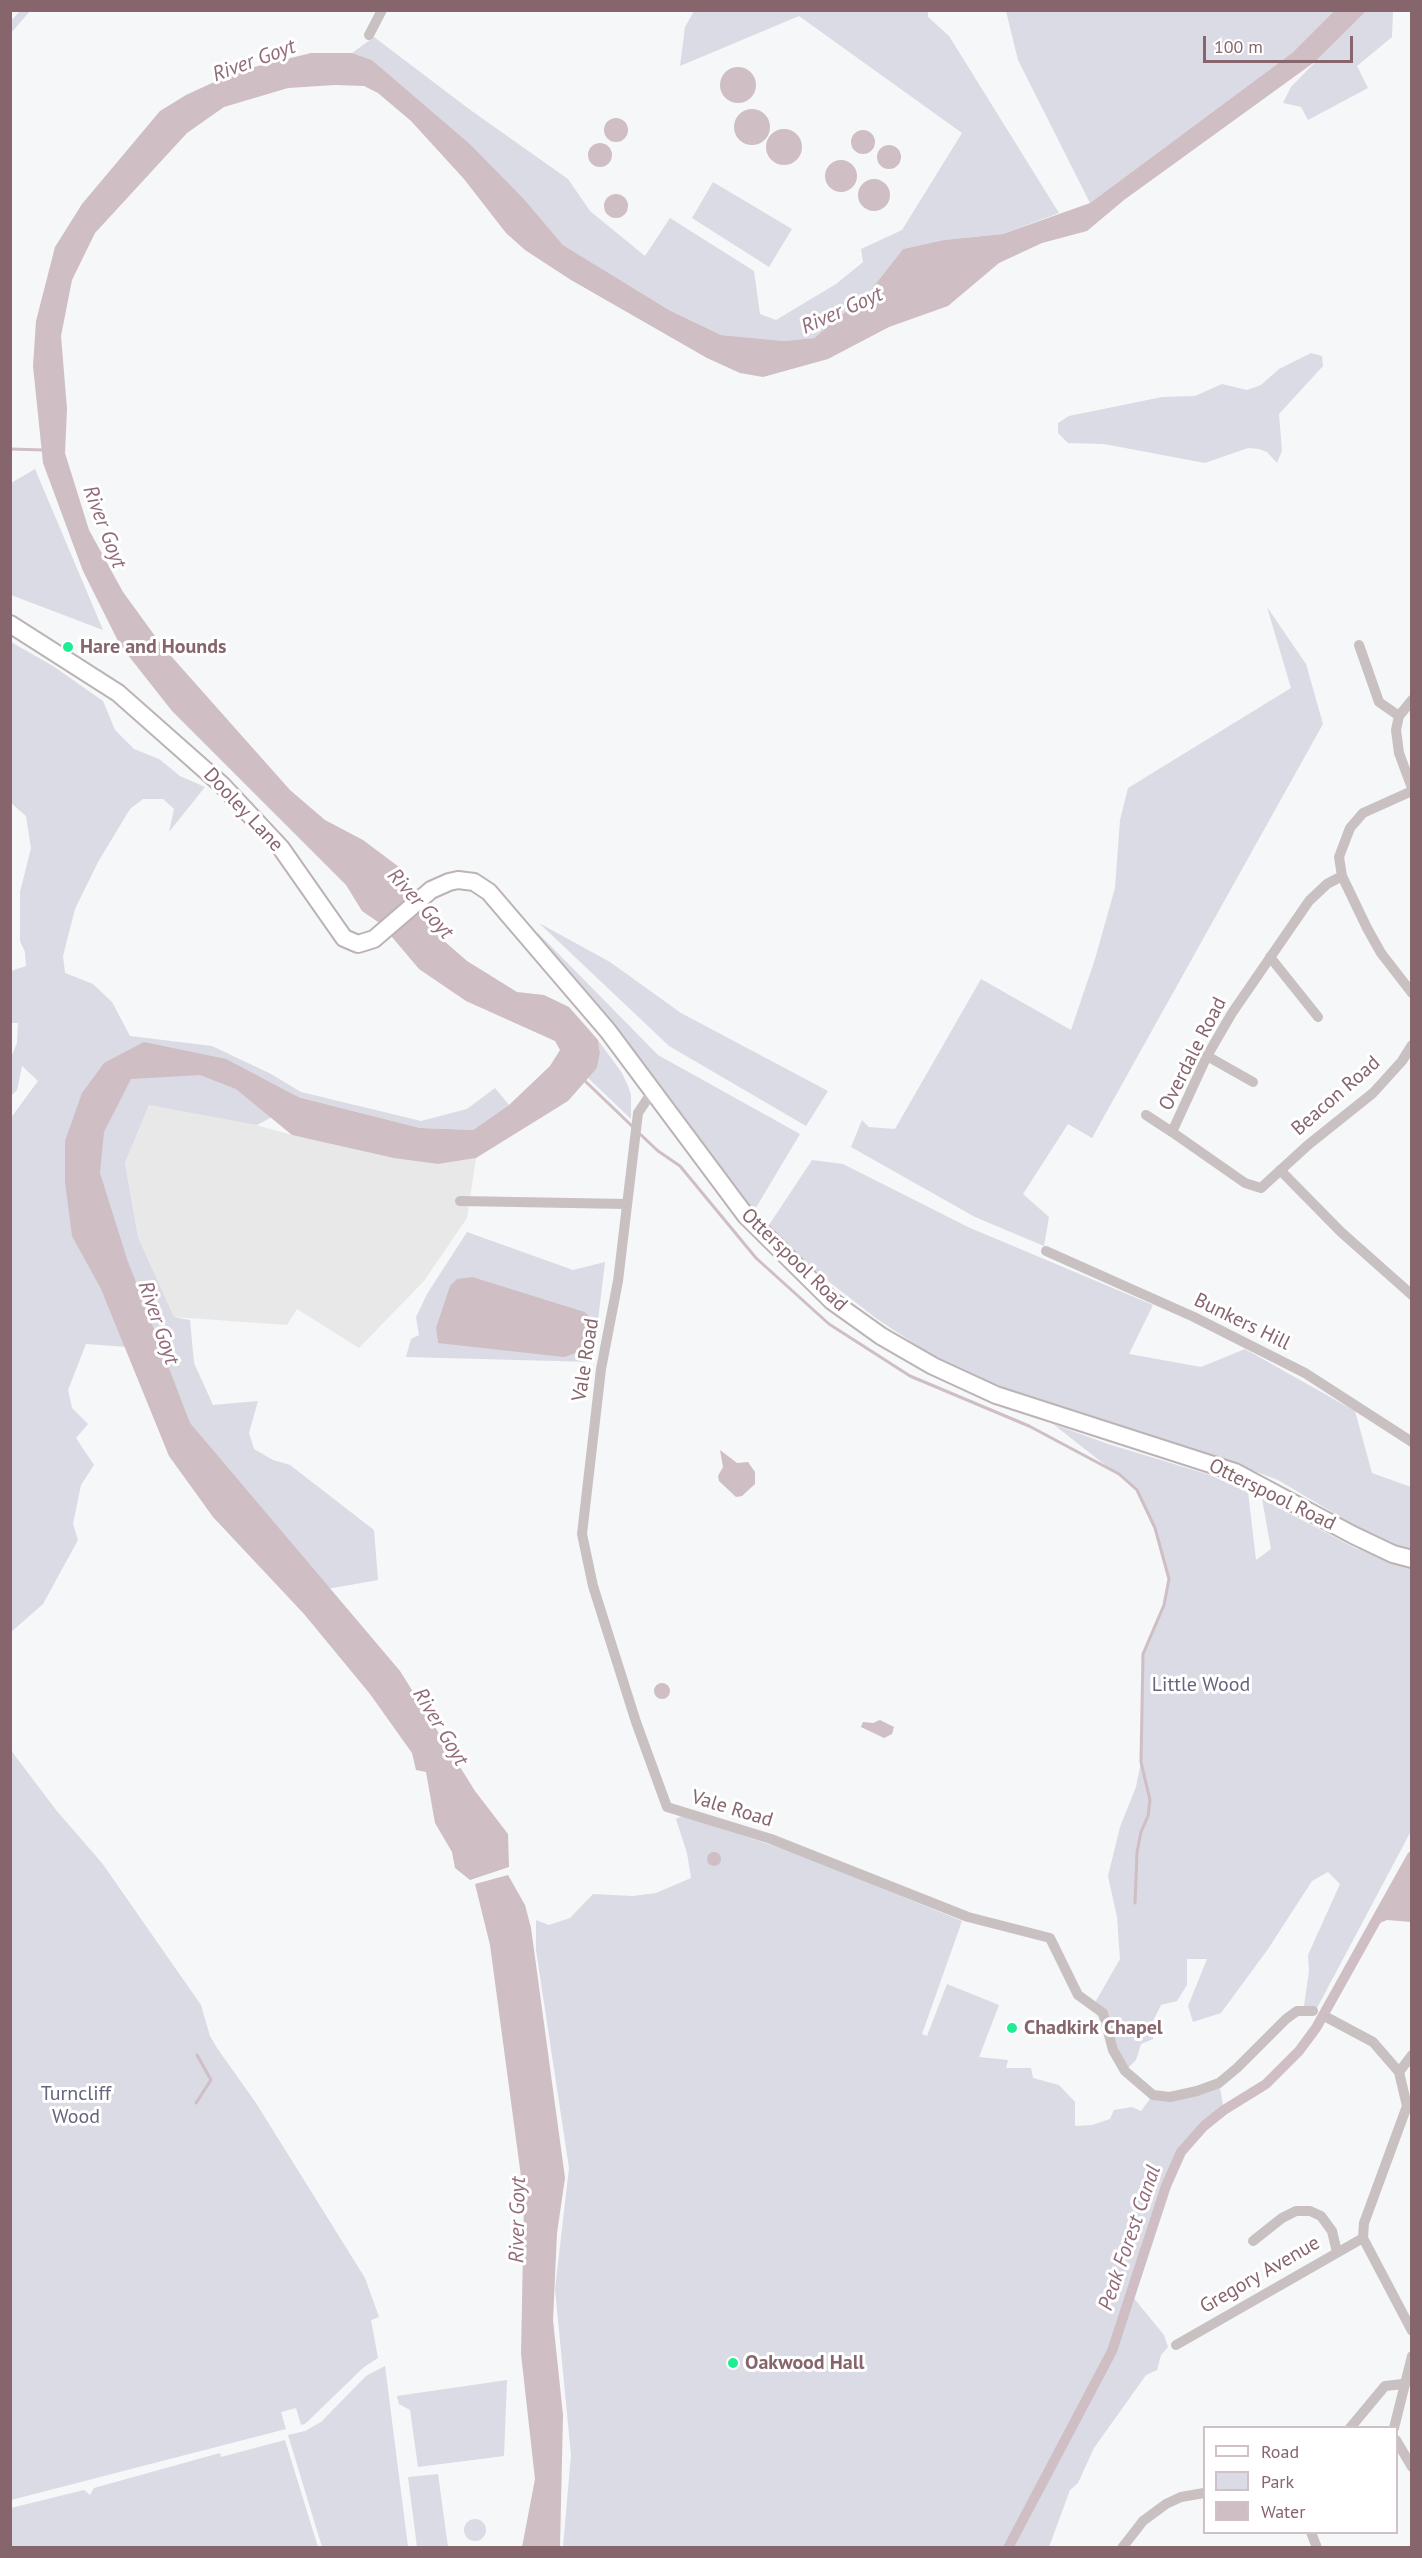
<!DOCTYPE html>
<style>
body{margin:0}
#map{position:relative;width:1422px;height:2558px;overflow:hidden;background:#f5f7f8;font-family:"PT Sans",sans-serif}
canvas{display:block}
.frame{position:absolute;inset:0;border:12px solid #87656d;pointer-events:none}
.legend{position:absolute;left:1203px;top:2426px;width:195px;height:108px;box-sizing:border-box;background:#fff;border:2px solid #cfc1c5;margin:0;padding:8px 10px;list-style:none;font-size:18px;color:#87656d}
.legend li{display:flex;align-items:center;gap:12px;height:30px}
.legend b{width:30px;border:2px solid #cfc1c5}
.scale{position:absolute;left:1203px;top:36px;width:150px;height:27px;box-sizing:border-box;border:3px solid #87656d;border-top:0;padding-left:8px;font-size:18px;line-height:21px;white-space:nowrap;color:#87656d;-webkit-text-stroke:4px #fff;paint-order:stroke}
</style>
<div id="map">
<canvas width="1422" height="2558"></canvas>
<div class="frame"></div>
<ul class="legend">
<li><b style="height:8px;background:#fff"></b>Road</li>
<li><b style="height:16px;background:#dadbe4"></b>Park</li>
<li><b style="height:16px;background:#cfbec4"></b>Water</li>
</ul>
<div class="scale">100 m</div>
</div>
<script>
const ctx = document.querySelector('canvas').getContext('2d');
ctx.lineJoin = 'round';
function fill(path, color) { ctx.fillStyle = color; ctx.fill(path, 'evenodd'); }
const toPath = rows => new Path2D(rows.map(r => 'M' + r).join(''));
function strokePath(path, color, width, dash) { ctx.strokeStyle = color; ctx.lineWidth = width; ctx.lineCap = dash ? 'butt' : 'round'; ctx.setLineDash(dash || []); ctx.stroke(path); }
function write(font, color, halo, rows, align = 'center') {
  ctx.font = font + ' "PT Sans",sans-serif'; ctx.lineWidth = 6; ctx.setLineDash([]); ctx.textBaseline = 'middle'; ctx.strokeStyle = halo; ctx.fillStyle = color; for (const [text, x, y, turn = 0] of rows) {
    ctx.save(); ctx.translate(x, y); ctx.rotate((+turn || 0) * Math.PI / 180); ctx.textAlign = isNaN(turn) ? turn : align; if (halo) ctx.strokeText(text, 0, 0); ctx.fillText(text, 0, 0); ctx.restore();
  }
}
const built = toPath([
 [149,1105,234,1119,292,1135,438,1164,476,1158,467,1218,424,1281,359,1348,297,1309,287,1325,174,1317,138,1237,125,1163]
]);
const green = toPath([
 [1366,10,1393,11,1392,37,1357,66,1368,88,1308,120,1301,107,1283,103,1291,87],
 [20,11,30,11,11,33,11,21],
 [694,11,928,11,928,17,949,36,1059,213,1003,234,944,240,903,249,870,291,814,338,784,341,721,335,669,310,563,245,524,199,470,144,372,60,352,53,374,37,469,109,568,179,590,211,645,256,670,218,754,271,760,314,776,320,836,284,863,262,861,249,902,230,962,133,799,16,680,66,685,27],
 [1006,11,1334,11,1292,53,1090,203,1018,60],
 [713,182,792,229,769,267,692,218],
 [1311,353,1322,356,1323,366,1279,414,1282,451,1277,463,1267,452,1259,449,1248,448,1205,463,1104,444,1068,443,1058,433,1058,423,1069,416,1162,397,1195,396,1222,384,1247,390,1261,385,1279,369],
 [35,469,103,630,11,595,11,483],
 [1267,607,1306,664,1323,724,1092,1138,1068,1124,1023,1194,1049,1217,1044,1246,975,1217,851,1147,862,1120,869,1127,895,1129,981,979,1071,1030,1095,959,1115,888,1120,820,1128,788,1291,688],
 [11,642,53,666,103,701,115,730,134,749,159,759,180,776,205,787,169,832,174,809,163,799,143,799,130,809,98,862,75,909,63,956,65,973,93,984,112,1002,130,1036,212,1046,271,1074,301,1092,421,1121,467,1109,495,1088,509,1105,473,1130,420,1128,299,1097,285,1110,257,1125,149,1105,125,1163,138,1237,174,1317,190,1320,194,1363,213,1405,258,1401,249,1433,254,1449,273,1460,290,1465,374,1530,378,1580,310,1592,263,1545,141,1348,86,1344,68,1390,72,1408,88,1424,76,1438,94,1465,81,1485,73,1524,78,1540,43,1604,11,1632,10,1119,38,1081,22,1066,17,1090,11,1096,11,1057,17,1043,18,1023,11,1023,11,971,26,966,25,952,20,941,20,892,31,848,26,816,11,803],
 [539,923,610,962,681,1013,828,1091,806,1126,669,1046],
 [538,933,658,1055,800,1134,754,1211,536,938],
 [598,1040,622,1073,628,1086,631,1095,631,1119,588,1078,597,1068,600,1053],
 [812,1160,843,1164,968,1227,1153,1305,1129,1354,1201,1367,1245,1349,1355,1411,1372,1473,1411,1487,1411,1551,1391,1547,1278,1480,1209,1454,1011,1394,953,1369,877,1319,819,1274,769,1225],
 [467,1232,573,1270,605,1262,593,1362,406,1357,411,1339,419,1335,416,1317,427,1294],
 [473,1277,585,1312,592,1319,438,1343,436,1328],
 [1053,1424,1108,1444,1210,1475,1248,1492,1256,1560,1271,1549,1262,1499,1355,1548,1411,1568,1411,1831,1317,2008,1304,2006,1309,1971,1308,1955,1340,1884,1328,1872,1312,1881,1268,1949,1221,2013,1193,2022,1188,2006,1207,1959,1187,1959,1187,1985,1177,2001,1161,2005,1153,2021,1153,2039,1141,2044,1136,2060,1125,2071,1093,2006,1120,1959,1117,1917,1108,1876,1120,1827,1136,1787,1141,1762,1143,1654,1164,1605,1169,1579,1155,1528,1137,1490],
 [10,1749,56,1810,102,1863,201,2005,210,2036,217,2048,256,2103,365,2278,379,2317,371,2320,378,2358,364,2367,305,2424,301,2425,296,2408,281,2412,286,2429,11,2500],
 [682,1816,793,1852,962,1921,922,2034,927,2036,947,1984,999,2005,979,2057,1008,2060,1006,2068,1031,2068,1033,2078,1059,2085,1075,2102,1075,2126,1092,2125,1110,2119,1114,2110,1132,2107,1141,2111,1153,2095,1219,2083,1224,2110,1204,2126,1181,2152,1174,2166,1153,2224,1132,2296,1164,2335,1168,2347,1161,2355,1157,2370,1146,2375,1094,2448,1078,2483,1070,2490,1049,2547,563,2547,571,2455,555,2289,569,2168,536,1950,536,1920,549,1925,570,1918,593,1894,633,1896,656,1893,691,1878,687,1853,676,1819],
 [385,2366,408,2547,322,2547,288,2435,305,2431,321,2422,366,2376],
 [507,2380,504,2456,418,2467,410,2410,399,2404,397,2396],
 [285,2440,318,2547,11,2547,11,2508,84,2490,90,2495,94,2488,220,2453,221,2457],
 [438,2474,448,2547,417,2547,408,2477],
 '464 2530a11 11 0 1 1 22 0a11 11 0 1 1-22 0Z'
]);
const water = toPath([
 [1334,11,1366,11,1316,61,1124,200,1087,231,1042,243,999,263,948,306,889,327,828,359,763,377,740,373,707,358,571,280,525,250,506,233,464,179,411,121,378,93,364,86,335,85,288,88,224,107,187,133,95,233,72,280,61,336,67,409,65,453,89,530,123,592,163,647,290,790,325,820,363,840,403,870,435,933,467,961,517,992,544,995,569,1007,598,1040,600,1053,597,1068,568,1101,476,1158,438,1164,394,1158,292,1135,236,1089,200,1075,131,1079,104,1132,100,1173,127,1259,190,1423,400,1671,475,1791,508,1834,509,1867,470,1880,455,1868,452,1852,435,1823,426,1772,416,1770,412,1753,370,1694,304,1614,213,1517,169,1456,101,1289,72,1236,65,1182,65,1141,82,1093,104,1063,144,1042,226,1059,298,1097,420,1128,473,1130,509,1105,550,1066,560,1050,555,1041,466,1001,419,969,381,924,362,911,346,885,172,711,120,645,83,571,43,463,33,366,36,321,55,247,82,204,160,111,186,95,238,71,311,53,352,53,372,60,470,144,524,199,563,245,669,310,721,335,784,341,814,338,870,291,903,249,944,240,1003,234,1090,203,1292,53],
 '720 85a18 18 0 1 1 36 0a18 18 0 1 1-36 0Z',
 '734 127a18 18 0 1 1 36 0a18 18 0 1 1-36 0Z',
 '604 130a12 12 0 1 1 24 0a12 12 0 1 1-24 0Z',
 '766 147a18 18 0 1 1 36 0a18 18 0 1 1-36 0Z',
 '851 142a12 12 0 1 1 24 0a12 12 0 1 1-24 0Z',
 '588 155a12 12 0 1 1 24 0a12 12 0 1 1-24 0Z',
 '877 157a12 12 0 1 1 24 0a12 12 0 1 1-24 0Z',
 '825 176a16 16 0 1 1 32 0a16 16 0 1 1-32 0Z',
 '858 195a16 16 0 1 1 32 0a16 16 0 1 1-32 0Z',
 '604 206a12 12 0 1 1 24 0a12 12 0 1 1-24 0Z',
 [473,1277,585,1312,592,1319,588,1338,576,1353,564,1357,438,1343,436,1328,450,1286,457,1279],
 [720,1450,737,1463,748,1462,755,1472,755,1484,742,1496,736,1497,719,1481,718,1476,723,1467],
 '654 1691a8 8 0 1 1 16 0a8 8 0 1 1-16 0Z',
 [880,1720,894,1727,892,1734,884,1738,861,1727,863,1722,873,1723],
 '707 1859a7 7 0 1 1 14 0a7 7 0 1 1-14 0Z',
 [1411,1856,1411,1922,1387,1920,1373,1926],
 [508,1875,525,1905,531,1928,565,2178,557,2233,553,2320,563,2415,560,2547,522,2547,535,2479,521,2354,524,2199,490,1945,475,1884]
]);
const stream = toPath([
 [10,449,44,450],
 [585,1081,633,1127],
 [640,1134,658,1151,680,1166,756,1258,829,1324,910,1376,1029,1426,1119,1474,1137,1490,1155,1528,1169,1579,1164,1605,1143,1654,1141,1762,1150,1800,1148,1816,1141,1832,1137,1852,1135,1903],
 [196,2103,211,2080,197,2055]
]);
const canal = toPath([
 [1008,2548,1112,2351,1166,2186,1181,2152,1204,2126,1224,2110,1266,2084,1299,2051,1316,2028,1412,1856]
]);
const street = toPath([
 [369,35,382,10],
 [1359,645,1379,702,1399,716],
 [1412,700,1399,716,1396,730,1399,753,1412,788],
 [1412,791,1363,813,1350,828,1339,857,1342,876,1367,928,1381,953,1412,993],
 [1342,876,1327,884,1309,901,1232,1013,1207,1056,1172,1132,1245,1183,1261,1188,1308,1145,1373,1093,1402,1061,1412,1045],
 [1270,957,1318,1017],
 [1207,1056,1253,1082],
 [652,1092,638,1113,618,1281,601,1369,582,1534,593,1586,636,1722,667,1807,771,1839,968,1917,1050,1938,1078,1995,1103,2013,1113,2050,1125,2071,1153,2095,1170,2097,1197,2091,1219,2083,1237,2068,1286,2019,1297,2011,1313,2011],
 [1146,1115,1172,1132],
 [1280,1170,1341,1232,1412,1295],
 [460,1201,626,1204],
 [1046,1251,1194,1317,1305,1373,1412,1442],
 [1328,2018,1373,2042,1399,2072,1407,2106,1364,2223,1363,2238,1412,2331],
 [1399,2072,1412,2055],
 [1253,2241,1282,2218,1296,2211,1310,2211,1321,2216,1332,2231,1337,2252],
 [1176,2345,1363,2238],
 [1350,2428,1385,2386,1403,2384],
 [1394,2428,1412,2356],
 [1396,2440,1412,2467],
 [1311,2532,1317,2548],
 [1122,2548,1143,2521,1166,2504,1181,2497,1204,2493]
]);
const primary = toPath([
 [10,624,118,693,222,785,281,848,344,938,358,944,374,939,431,890,449,882,458,880,474,882,489,892,608,1031,746,1216,832,1301,881,1336,933,1366,996,1395,1235,1472,1353,1535,1393,1554,1412,1559]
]);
const markers = [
 [68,647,6,"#1fed91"],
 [1012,2028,6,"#1fed91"],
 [733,2363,6,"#1fed91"]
];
const poiNames = [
 ["Hare and Hounds",80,647],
 ["Chadkirk Chapel",1024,2028],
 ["Oakwood Hall",745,2363]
];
const streetNames = [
 ["Dooley Lane",243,810,47],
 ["Overdale Road",1193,1054,-63],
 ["Beacon Road",1336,1096,-41],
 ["Otterspool Road",794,1260,44],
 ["Bunkers Hill",1242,1322,26],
 ["Vale Road",586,1360,-81],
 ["Otterspool Road",1272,1495,26],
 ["Vale Road",732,1809,17],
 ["Gregory Avenue",1260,2275,-30]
];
const parkNames = [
 ["Little Wood",1201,1685],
 ["Turncliff",76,2094],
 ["Wood",76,2117]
];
const waterNames = [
 ["River Goyt",254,61,-20],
 ["River Goyt",842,311,-24],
 ["River Goyt",104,527,69],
 ["River Goyt",420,904,48],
 ["River Goyt",158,1323,71],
 ["River Goyt",440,1727,59],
 ["River Goyt",518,2220,-89],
 ["Peak Forest Canal",1130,2238,-71]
];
fill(built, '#e8e8e8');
fill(green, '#dadbe4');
fill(water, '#cfbec4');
strokePath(stream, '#cfbec4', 3);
strokePath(canal, '#cfbec4', 10);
strokePath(primary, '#bdb3b6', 20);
strokePath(street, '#c9c0c2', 10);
strokePath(primary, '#fff', 16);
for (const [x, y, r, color] of markers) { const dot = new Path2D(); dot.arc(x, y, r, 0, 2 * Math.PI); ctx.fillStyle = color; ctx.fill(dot); strokePath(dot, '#fff', 2); }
write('bold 20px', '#87656d', '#fff', poiNames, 'left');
write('20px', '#87656d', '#fff', streetNames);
write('20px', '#67647e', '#fff', parkNames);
write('italic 21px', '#926b7a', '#fff', waterNames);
</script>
